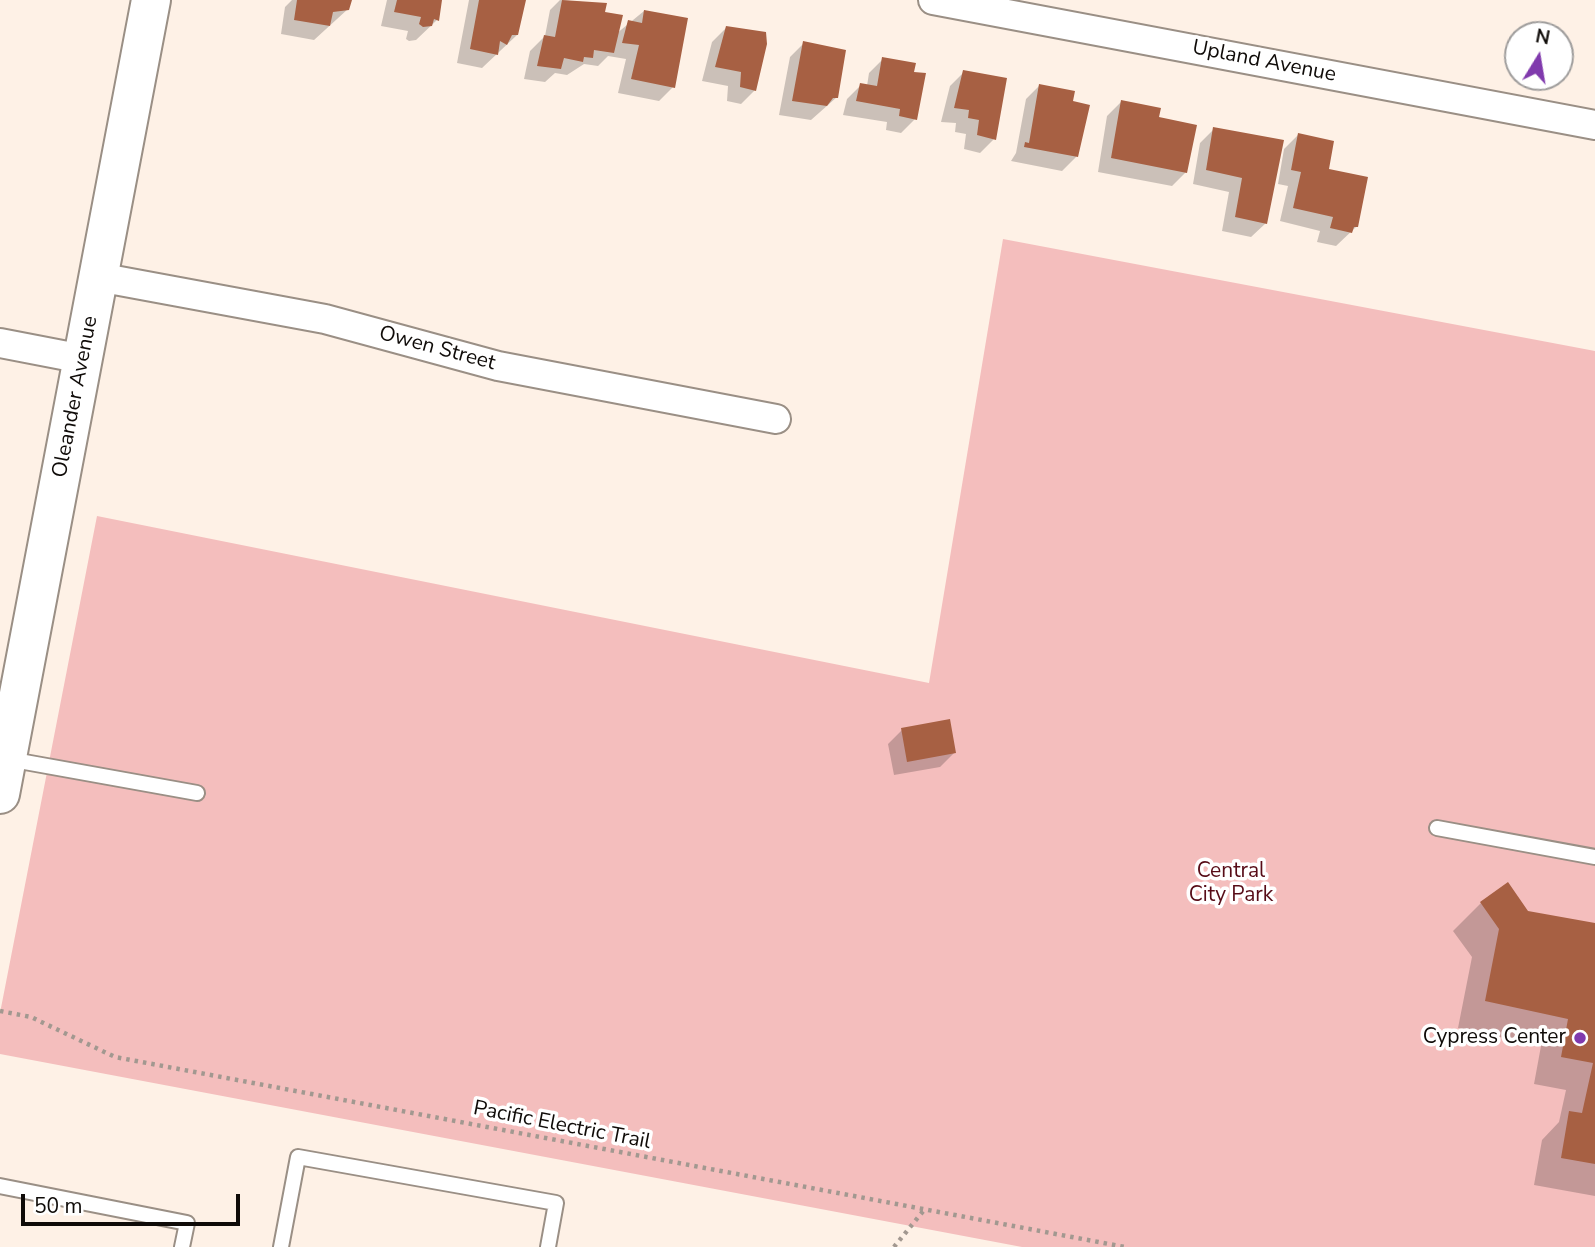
<!DOCTYPE html>
<style>
body{margin:0}
#map{position:relative;width:1595px;height:1247px;overflow:hidden;background:#fef1e6;font-family:"Nunito Sans",sans-serif}
canvas{display:block}
.north{position:absolute;left:1504px;top:21px;width:70px;height:70px;box-sizing:border-box;background:#fff;border:2px solid #9f9d9c;border-radius:50%;rotate:11deg;font-size:19px;font-weight:700;line-height:28px;text-align:center;color:#0f0b08}
.north::after{content:'';display:block;margin:auto;width:24px;height:32px;background:#803aad;clip-path:polygon(50% 0,100% 100%,50% 72%,0 100%)}
.scale{position:absolute;left:21px;top:1194px;width:219px;height:32px;box-sizing:border-box;border:4px solid #0f0b08;border-top:0;padding-left:9px;font-size:21px;line-height:24px;white-space:nowrap;color:#0f0b08;-webkit-text-stroke:5px #fff;paint-order:stroke}
</style>
<div id="map">
<canvas width="1595" height="1247"></canvas>
<div class="north">N</div>
<div class="scale">50 m</div>
</div>
<script>
const ctx = document.querySelector('canvas').getContext('2d');
ctx.lineJoin = 'round';
function fill(path, color) { ctx.fillStyle = color; ctx.fill(path, 'evenodd'); }
const toPath = rows => new Path2D(rows.map(r => 'M' + r).join(''));
function strokePath(path, color, width, dash) { ctx.strokeStyle = color; ctx.lineWidth = width; ctx.lineCap = dash ? 'butt' : 'round'; ctx.setLineDash(dash || []); ctx.stroke(path); }
function write(font, color, halo, rows, align = 'center') {
  ctx.font = font + ' "Nunito Sans",sans-serif'; ctx.lineWidth = 7; ctx.setLineDash([]); ctx.textBaseline = 'middle'; ctx.strokeStyle = halo; ctx.fillStyle = color; for (const [text, x, y, turn = 0] of rows) {
    ctx.save(); ctx.translate(x, y); ctx.rotate((+turn || 0) * Math.PI / 180); ctx.textAlign = isNaN(turn) ? turn : align; if (halo) ctx.strokeText(text, 0, 0); ctx.fillText(text, 0, 0); ctx.restore();
  }
}
const green = toPath([
 [1003,239,1595,351,1595,1247,1022,1247,0,1054,0,1013,97,516,929,683]
]);
const shadow = toPath([
 [292,0,349,0,348,9,314,40,281,34,285,7],
 [387,0,441,0,437,20,416,40,409,41,406,39,408,31,381,26],
 [469,0,523,0,517,35,482,68,457,63],
 [560,0,605,4,603,13,616,34,644,11,673,87,659,101,618,93,626,59,608,56,598,66,584,64,567,75,555,73,545,82,524,79,530,51,545,36,550,10],
 [726,28,755,90,741,104,727,101,728,86,702,81,712,42],
 [804,43,837,97,811,120,779,115,790,57],
 [883,59,912,73,915,119,901,133,886,130,887,122,843,115,847,99,861,85,867,86,869,73],
 [964,72,994,139,980,153,964,149,966,134,955,132,956,123,941,122,950,86],
 [1040,85,1071,102,1076,157,1062,171,1011,161,1016,153,1026,99],
 [1121,102,1157,119,1186,172,1172,186,1098,172,1107,116],
 [1214,129,1282,141,1266,223,1251,237,1222,231,1229,192,1193,184,1200,143],
 [1298,135,1356,227,1336,246,1317,242,1320,231,1280,221,1288,186,1278,184,1284,149],
 [902,730,954,753,940,767,894,775,888,744],
 [1481,903,1595,925,1595,1196,1534,1185,1542,1140,1559,1122,1566,1090,1534,1084,1541,1046,1458,1028,1472,957,1453,931]
]);
const building = toPath([
 [297,0,352,0,349,10,333,12,330,26,294,20],
 [397,0,442,0,439,21,434,19,432,26,423,27,419,24,421,17,394,12],
 [479,0,526,0,518,35,512,35,507,45,500,41,498,55,470,49],
 [562,0,607,3,605,12,623,15,614,53,594,50,593,58,584,57,583,62,564,58,561,69,537,66,544,35,555,37],
 [644,10,688,18,675,88,631,79,639,45,622,43,628,20,642,23],
 [726,26,766,32,767,44,756,91,740,87,741,72,715,67],
 [803,41,846,50,838,98,833,98,827,106,792,101],
 [882,57,916,63,914,72,926,73,917,120,899,116,900,109,856,101,860,83,877,86],
 [963,70,1007,78,996,140,977,135,979,120,968,118,969,110,954,108],
 [1039,84,1075,91,1073,101,1090,105,1078,157,1024,147,1025,142,1029,143],
 [1121,100,1161,108,1159,117,1197,125,1187,173,1111,158],
 [1213,127,1284,140,1267,224,1235,217,1242,178,1206,170],
 [1298,133,1334,141,1329,169,1368,177,1358,227,1354,227,1352,233,1330,228,1333,217,1293,208,1301,172,1291,170],
 [950,719,956,753,907,762,901,728],
 [1508,882,1528,911,1595,923,1595,1164,1561,1158,1569,1111,1582,1113,1593,1063,1561,1057,1568,1019,1485,1001,1499,929,1480,902]
]);
const path = toPath([
 [0,1011,31,1017,115,1057,1125,1247],
 [894,1247,924,1210]
]);
const lane = toPath([
 [8,759,197,793],
 [1437,828,1595,857],
 [0,1186,187,1223,182,1247],
 [281,1247,298,1157,556,1203,548,1247]
]);
const street = toPath([
 [933,0,1595,125],
 [98,277,325,319,498,366,776,419],
 [0,343,83,359]
]);
const secondary = toPath([
 [0,794,151,0]
]);
const markers = [
 [1580,1038,7,"#803aad"]
];
const streetNames = [
 ["Upland Avenue",1264,62,11],
 ["Owen Street",437,349,15],
 ["Oleander Avenue",76,397,-79],
 ["Pacific Electric Trail",562,1126,11]
];
const parkNames = [
 ["Central",1231,872],
 ["City Park",1231,896]
];
const poiNames = [
 ["Cypress Center",1566,1038]
];
fill(green, '#f4bebd');
fill(shadow, '#0003');
fill(building, '#a76043');
strokePath(lane, '#9a8f85', 18);
strokePath(street, '#9a8f85', 32);
strokePath(secondary, '#9a8f85', 42);
strokePath(path, '#a29890', 4.5, [3.5, 5]);
strokePath(lane, '#fff', 14);
strokePath(street, '#fff', 28);
strokePath(secondary, '#fff', 38);
for (const [x, y, r, color] of markers) { const dot = new Path2D(); dot.arc(x, y, r, 0, 2 * Math.PI); ctx.fillStyle = color; ctx.fill(dot); strokePath(dot, '#fff', 2.5); }
write('21px', '#0f0b08', '#fff', streetNames);
write('21px', '#570c17', '#fff', parkNames);
write('21px', '#0f0b08', '#fff', poiNames, 'right');
</script>
